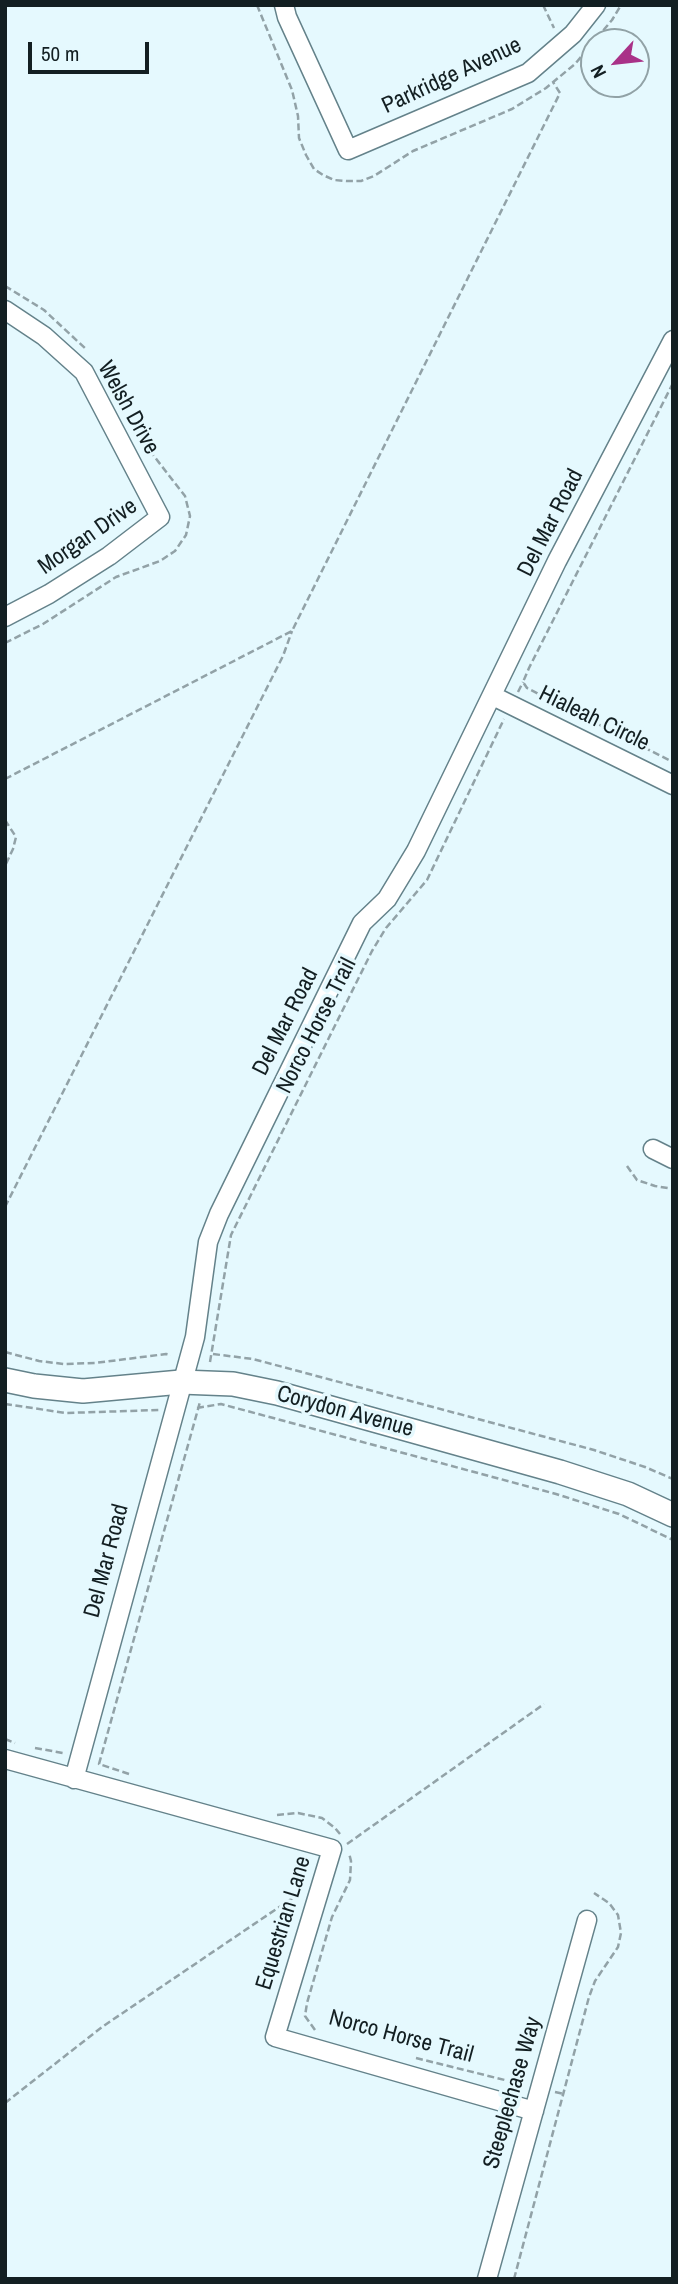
<!DOCTYPE html>
<style>
body{margin:0}
#map{position:relative;width:678px;height:2284px;overflow:hidden;background:#e5f9fe;font-family:"Archivo Narrow",sans-serif}
canvas{display:block}
.frame{position:absolute;inset:0;border:7px solid #131f22;pointer-events:none}
.north{position:absolute;left:580px;top:28px;width:70px;height:70px;box-sizing:border-box;background:#e5f9fe;border:2px solid #91a2a6;border-radius:50%;rotate:243deg;font-size:19px;font-weight:700;line-height:28px;text-align:center;color:#131f22}
.north::after{content:'';display:block;margin:auto;width:24px;height:32px;background:#a93288;clip-path:polygon(50% 0,100% 100%,50% 72%,0 100%)}
.scale{position:absolute;left:28px;top:42px;width:121px;height:32px;box-sizing:border-box;border:4px solid #131f22;border-top:0;padding-left:9px;font-size:21px;line-height:24px;white-space:nowrap;color:#131f22;-webkit-text-stroke:5px #e5f9fe;paint-order:stroke}
</style>
<div id="map">
<canvas width="678" height="2284"></canvas>
<div class="frame"></div>
<div class="north">N</div>
<div class="scale">50 m</div>
</div>
<script>
const ctx = document.querySelector('canvas').getContext('2d');
ctx.lineJoin = 'round';
const toPath = rows => new Path2D(rows.map(r => 'M' + r).join(''));
function strokePath(path, color, width, dash) { ctx.strokeStyle = color; ctx.lineWidth = width; ctx.lineCap = dash ? 'butt' : 'round'; ctx.setLineDash(dash || []); ctx.stroke(path); }
function write(font, color, halo, rows, align = 'center') {
  ctx.font = font + ' "Archivo Narrow",sans-serif'; ctx.lineWidth = 7; ctx.setLineDash([]); ctx.textBaseline = 'middle'; ctx.strokeStyle = halo; ctx.fillStyle = color; for (const [text, x, y, turn = 0] of rows) {
    ctx.save(); ctx.translate(x, y); ctx.rotate((+turn || 0) * Math.PI / 180); ctx.textAlign = isNaN(turn) ? turn : align; if (halo) ctx.strokeText(text, 0, 0); ctx.fillText(text, 0, 0); ctx.restore();
  }
}
const path = toPath([
 [257,5,292,90,298,116,299,138,306,155,314,169,323,175,334,180,346,181,361,181,374,176,413,151,512,109,546,88,575,64,612,20,621,5],
 [543,5,554,28],
 [5,286,44,310,87,350],
 [673,383,529,668,523,682,527,688,673,762],
 [5,643,43,624,116,577,160,561,175,551,186,535,190,516,185,496,143,442,106,374],
 [518,692,523,682],
 [5,779,292,631,560,93,553,82],
 [5,820,16,837,13,849,5,866],
 [627,1166,637,1180,655,1186,673,1189],
 [5,1207,283,656,292,631],
 [5,1352,39,1361,64,1364,95,1363,166,1354,171,1355],
 [213,1354,253,1359,594,1450,645,1467,673,1479],
 [210,1362,231,1235,372,951,386,928,427,880,504,719],
 [5,1404,66,1413,159,1410],
 [197,1408,221,1404,556,1494,619,1514,673,1540],
 [5,1739,15,1743],
 [35,1748,63,1753],
 [129,1774,99,1764,200,1402],
 [277,1815,298,1813,322,1818,335,1828,340,1834],
 [347,1844,544,1704],
 [315,2030,305,2016,307,2003,332,1917,350,1880,351,1861,349,1853],
 [416,2058,525,2085],
 [555,2092,564,2094],
 [5,2103,102,2027,300,1893],
 [514,2279,589,1997,595,1981,618,1947,621,1933,618,1915,609,1903,594,1893]
]);
const minor = toPath([
 [284,5,287,17,348,150,528,73,573,34,596,5],
 [5,310,44,336,84,372,160,517,109,556,49,594,5,617],
 [493,696,673,785],
 [653,1149,673,1159],
 [5,1759,332,1849,275,2037,534,2111],
 [74,1779,195,1337,208,1242,219,1214,362,923,387,899,416,851,557,561,673,340],
 [487,2279,587,1920]
]);
const major = toPath([
 [5,1380,34,1386,83,1391,181,1382,233,1384,277,1393,560,1472,628,1494,673,1515]
]);
const streetNames = [
 ["Parkridge Avenue",452,76,-25],
 ["Welsh Drive",128,408,61],
 ["Del Mar Road",551,523,-63],
 ["Morgan Drive",88,537,-35],
 ["Hialeah Circle",594,719,26],
 ["Del Mar Road",286,1022,-63],
 ["Norco Horse Trail",317,1026,-63],
 ["Corydon Avenue",345,1412,15],
 ["Del Mar Road",107,1561,-75],
 ["Equestrian Lane",284,1923,-73],
 ["Norco Horse Trail",401,2037,15],
 ["Steeplechase Way",513,2093,-74]
];
strokePath(minor, '#64828a', 21);
strokePath(major, '#64828a', 26);
strokePath(path, '#92a2a7', 2.5, [7, 3.5]);
strokePath(minor, '#fff', 18);
strokePath(major, '#fff', 23);
write('23px', '#131f22', '#e5f9fe', streetNames);
</script>
